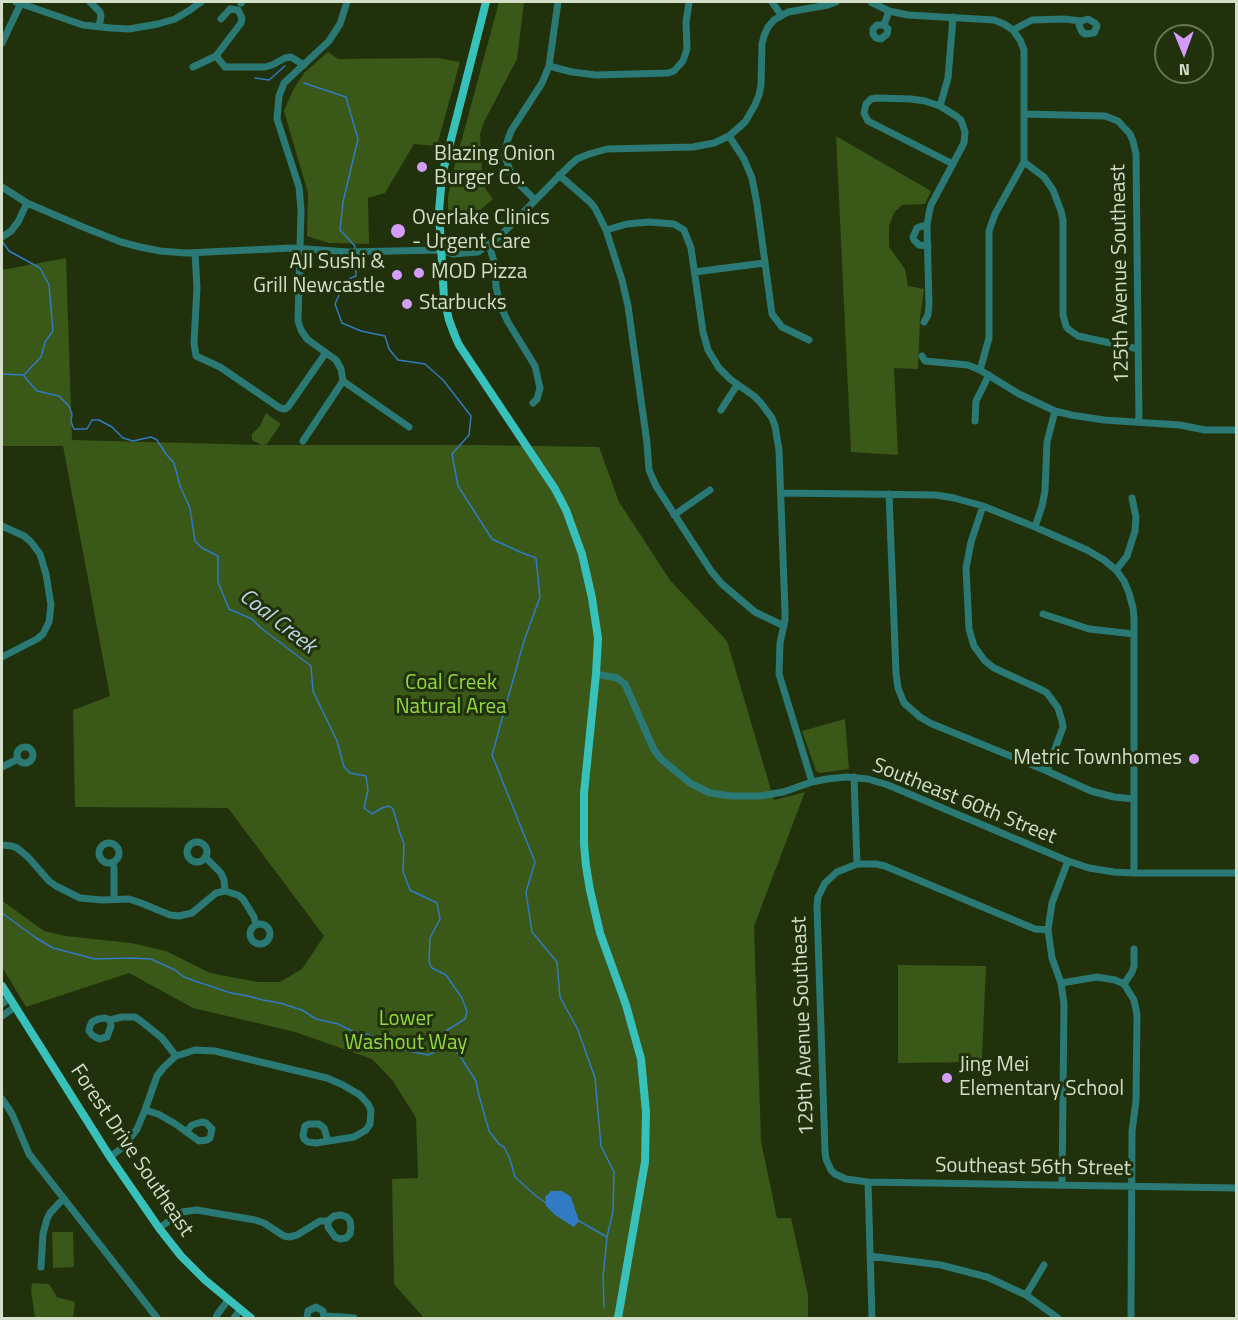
<!DOCTYPE html>
<style>
body{margin:0}
#map{position:relative;width:1238px;height:1320px;overflow:hidden;background:#20310b;font-family:"Titillium Web",sans-serif}
canvas{display:block}
.frame{position:absolute;inset:0;border:3px solid #d3dfc9;pointer-events:none}
.north{position:absolute;left:1154px;top:24px;width:60px;height:60px;box-sizing:border-box;background:#20310b;border:2px solid #687757;border-radius:50%;rotate:179deg;font-size:16px;font-weight:700;line-height:24px;text-align:center;color:#d3dfc9}
.north::after{content:'';display:block;margin:auto;width:21px;height:27px;background:#d49cfb;clip-path:polygon(50% 0,100% 100%,50% 72%,0 100%)}
</style>
<div id="map">
<canvas width="1238" height="1320"></canvas>
<div class="frame"></div>
<div class="north">N</div>
</div>
<script>
const ctx = document.querySelector('canvas').getContext('2d');
ctx.lineJoin = 'round';
function fill(path, color) { ctx.fillStyle = color; ctx.fill(path, 'evenodd'); }
const toPath = rows => new Path2D(rows.map(r => 'M' + r).join(''));
function strokePath(path, color, width, dash) { ctx.strokeStyle = color; ctx.lineWidth = width; ctx.lineCap = dash ? 'butt' : 'round'; ctx.setLineDash(dash || []); ctx.stroke(path); }
function write(font, color, halo, rows, align = 'center') {
  ctx.font = font + ' "Titillium Web",sans-serif'; ctx.lineWidth = 6; ctx.setLineDash([]); ctx.textBaseline = 'middle'; ctx.strokeStyle = halo; ctx.fillStyle = color; for (const [text, x, y, turn = 0] of rows) {
    ctx.save(); ctx.translate(x, y); ctx.rotate((+turn || 0) * Math.PI / 180); ctx.textAlign = isNaN(turn) ? turn : align; if (halo) ctx.strokeText(text, 0, 0); ctx.fillText(text, 0, 0); ctx.restore();
  }
}
const green = toPath([
 [499,2,524,2,517,59,484,122,480,134,482,173,485,188,493,199,479,211,448,215,448,196,454,168],
 [328,52,338,59,438,58,460,62,437,146,414,144,385,193,368,198,369,244,329,243,307,236,308,193,284,111,293,90,304,73],
 [836,136,931,191,925,204,902,205,894,213,889,226,889,247,905,269,908,286,924,289,920,319,918,369,894,368,898,455,851,452],
 [66,258,72,440,262,445,252,440,252,434,260,426,266,413,281,424,267,444,263,445,474,445,599,447,619,502,670,580,727,641,774,800,805,792,754,926,761,1141,777,1218,791,1218,808,1295,808,1318,424,1318,394,1284,392,1179,418,1178,416,1118,393,1081,372,1059,295,1032,193,1008,129,973,26,1007,2,967,2,902,4,902,44,931,66,936,131,943,166,951,210,973,258,982,280,982,302,969,324,936,228,808,75,807,73,710,110,696,63,446,2,446,2,270],
 [845,719,849,769,820,773,816,771,802,731],
 [898,965,986,966,982,1058,978,1062,898,1063],
 [52,1232,73,1232,74,1267,53,1268],
 [32,1283,49,1284,57,1297,75,1302,73,1318,35,1318,31,1291]
]);
const water = toPath([
 [551,1191,562,1191,571,1197,579,1221,574,1227,555,1215,546,1206,545,1197]
]);
const stream = toPath([
 [255,78,269,80,285,66],
 [304,83,346,97,358,139,343,202,340,230,355,246,355,249],
 [2,241,9,251,40,268,49,285,53,331,45,342,41,357,24,375],
 [355,254,356,276,346,280,335,304,342,323,361,331,385,336,389,349,398,360,425,364,443,380,471,416,469,435,452,454,458,486,492,539,520,552,536,558,540,597,524,641,492,755,535,862,526,892,532,932,557,962,560,997,578,1030,595,1078,601,1146,614,1172,613,1211,607,1237],
 [2,374,23,375,37,391,59,396,69,406,72,414,71,422,74,429,87,429,92,420,99,420,112,427,123,438,133,441,151,437,157,440,166,454,174,463,180,486,190,508,195,541,202,548,218,556,218,582,229,609,252,619,261,628,311,666,313,691,337,741,344,767,350,773,366,776,368,790,364,808,372,814,382,808,389,806,393,809,400,833,404,844,403,871,410,890,437,903,440,919,430,938,429,962,432,968,446,975,462,998,467,1012,465,1019,446,1031,447,1036,476,1081,478,1092,489,1131,499,1144,504,1147,510,1159,515,1177,536,1196,546,1203],
 [2,913,36,938,53,948,95,959,131,958,151,959,175,970,184,977,195,981,231,993,248,996,263,1000,280,1003,302,1010,316,1019,338,1024,356,1033,370,1035,380,1045,428,1055,442,1048,454,1046],
 [579,1221,607,1237,603,1277,604,1308]
]);
const minor = toPath([
 [16,2,83,25,111,28,129,29,158,24,175,19,190,10,201,2],
 [90,2,100,12,101,16,99,27],
 [772,2,781,15],
 [871,2,889,11,908,15,994,20,1004,24,1013,30,1032,20,1064,19,1081,21,1088,19,1095,23,1097,26,1094,33,1085,34,1082,32,1079,25,1081,21],
 [241,3,242,2],
 [884,25,888,29,887,34,881,39,876,38,873,34,873,29,877,25,884,25,889,11],
 [2,43,21,3],
 [216,56,225,67,265,67,272,65,285,58,291,57,304,65],
 [549,66,572,72,596,75,668,73,674,71,683,61,687,49,686,22,689,2],
 [193,67,216,56,241,23,242,18,238,10,230,9,221,19],
 [940,106,948,78,953,17],
 [1024,114,1105,116,1118,121,1130,134,1133,141,1136,154,1139,422],
 [729,136,744,159,752,178,757,204,772,314,782,327,809,340],
 [1024,162,1044,177,1053,190,1061,211,1063,220,1063,315,1066,326,1068,329,1078,336,1138,349],
 [559,175,590,202,595,208,606,230,622,280,628,306,647,443,649,470,656,486,711,571,722,584,755,612,784,626],
 [2,187,27,203,83,227,121,242,140,247,160,251,186,253,292,248,348,252,440,250,453,246,489,245],
 [535,200,512,177,505,156,506,147,508,139,511,131,542,83,549,66,558,2],
 [927,226,922,226,917,228,913,237,914,240,919,245,928,246],
 [606,230,627,224,649,222,674,224,684,230,691,248,703,332,708,350,719,368,730,379,754,396,761,403,772,418,775,426,779,450,785,611,785,620,780,643,779,674,812,782],
 [2,237,11,231,18,222,27,203],
 [489,245,495,265,496,287,501,307,508,322,535,366,540,388,537,399,533,403],
 [440,250,453,254,478,252,499,237,569,166,577,159,589,154,607,149,693,147,714,143,729,136,745,122,755,105,759,95,761,85,762,44,764,36,768,27,774,20,788,12,828,5,836,2],
 [195,253,197,288,194,343,196,356,220,367,261,395,280,408,285,409,288,407,325,354],
 [695,272,764,263],
 [924,322,928,315,929,305,927,226,929,213,931,205,964,143,965,132,961,120,956,116,940,106,925,101,911,99,877,98,871,99,866,104,864,113,868,121,953,164],
 [922,356,925,361,968,365,980,370,1019,394,1055,411,1071,415,1104,420,1180,425,1205,430,1236,430],
 [980,370,989,338,989,231,995,214,1024,162,1024,50,1020,40,1013,30],
 [343,381,409,427],
 [721,410,737,385],
 [975,421,976,401,989,375],
 [303,441,343,381,341,369,336,360,307,339,301,330,298,321,301,210,299,187,277,119,279,96,284,83,329,41,340,24,347,2],
 [781,493,936,495,954,498,983,506,1035,527,1087,550,1104,560,1116,570,1124,581,1129,593,1133,608,1134,619,1134,873],
 [889,494,896,673,898,688,904,703,920,717,930,723,1047,771,1091,791,1114,797,1134,799],
 [983,506,971,542,966,568,969,629,974,646,985,661,994,668,1042,690,1047,693,1058,708,1062,721,1063,727,1047,771],
 [674,515,710,490],
 [2,526,24,536,31,542,40,554,46,574,51,605,49,622,43,634,37,639,2,657],
 [1035,527,1042,506,1045,491,1047,442,1055,411],
 [1116,570,1127,556,1135,531,1136,517,1132,498],
 [1043,614,1089,629,1134,634],
 [596,674,617,678,625,684,654,750,661,759,690,783,710,793,731,796,760,796,783,792,812,782,827,779,846,777,868,779,888,785,1068,861,1089,868,1114,872,1134,873,1236,873],
 '17 755a8 8 0 1 1 16 0a8 8 0 1 1-16 0Z',
 [2,767,18,759],
 [854,777,857,864],
 '187 852a10 10 0 1 1 20 0a10 10 0 1 1-20 0Z',
 '99 853a10 10 0 1 1 20 0a10 10 0 1 1-20 0Z',
 [2,845,12,846,17,848,28,857,49,881,56,886,80,898,102,900,129,899,141,903,170,915,179,916,192,913,216,893,225,891],
 [205,857,221,873,224,880,225,891,238,895,243,899,254,917,256,925],
 [112,863,114,867,114,899],
 '250 934a10 10 0 1 1 20 0a10 10 0 1 1-20 0Z',
 [1048,930,1035,929,885,866,876,864,857,864,837,872,825,883,818,897,817,906,825,1151,826,1159,831,1170,835,1174,846,1179,868,1182,1236,1188],
 [1061,983,1097,977,1115,980,1124,984],
 [2,1004,9,998],
 [2,1016,15,1007],
 [110,1020,111,1026,107,1037,99,1039,92,1035,89,1031,90,1026,92,1022,98,1019,105,1018,110,1020,122,1017,135,1017,141,1021,162,1038,176,1056,195,1050,215,1051,327,1078,343,1085,360,1095,368,1104,371,1110,370,1124,366,1130,354,1137,316,1143,308,1142,304,1139,303,1135,305,1126,309,1124,319,1124,324,1128,328,1141],
 [2,1099,9,1109,13,1116,29,1154,157,1318],
 [145,1110,158,1114,174,1123,199,1141,207,1140,210,1138,212,1129,206,1123,202,1122,192,1125,186,1132],
 [110,1157,123,1147,137,1129,145,1110,157,1076,164,1067,176,1056],
 [868,1182,872,1318],
 [1062,1185,1064,1004,1061,983,1052,958,1048,930,1052,903,1068,861],
 [159,1228,182,1212,197,1210,255,1220,264,1223,284,1236,289,1237,297,1235,320,1221,328,1221,334,1216,341,1215,347,1217,350,1221,351,1227,350,1234,346,1238,340,1239,335,1237,328,1227,328,1221],
 [870,1256,941,1265,987,1277,1026,1295,1058,1318],
 [41,1267,43,1234,47,1219,50,1213,63,1199],
 [1026,1295,1044,1265],
 [324,1316,344,1317,354,1318],
 [216,1318,217,1315,228,1300],
 [234,1318,240,1310],
 [307,1318,308,1311,316,1307,323,1311,324,1318],
 [1131,1318,1132,1131,1136,1101,1137,1014,1134,1000,1124,984,1132,972,1134,966,1134,949]
]);
const major = toPath([
 [486,2,442,175,439,212,444,298,449,320,455,336,459,345,555,489,566,510,582,554,592,598,598,638,596,674,584,793,584,844,586,866,590,890,600,933,626,1005,641,1059,646,1112,645,1162,618,1318],
 [2,986,110,1157,159,1228,181,1256,205,1280,251,1318]
]);
const markers = [
 [422,167,6,"#d49cfb"],
 [398,231,8,"#d49cfb"],
 [419,273,6,"#d49cfb"],
 [397,275,6,"#d49cfb"],
 [407,304,6,"#d49cfb"],
 [1194,759,6,"#d49cfb"],
 [947,1078,6,"#d49cfb"]
];
const poiNames = [
 ["Blazing Onion",434,155],
 ["Burger Co.",434,179],
 ["Overlake Clinics",412,219],
 ["- Urgent Care",412,243],
 ["AJI Sushi &",385,263,"right"],
 ["Grill Newcastle",385,287,"right"],
 ["MOD Pizza",431,273],
 ["Starbucks",419,304],
 ["Metric Townhomes",1182,759,"right"],
 ["Jing Mei",959,1066],
 ["Elementary School",959,1090]
];
const streetNames = [
 ["125th Avenue Southeast",1121,274,-91],
 ["Southeast 60th Street",964,802,22],
 ["129th Avenue Southeast",804,1026,-92],
 ["Forest Drive Southeast",131,1151,56],
 ["Southeast 56th Street",1033,1168,1]
];
const parkNames = [
 ["Coal Creek",451,684],
 ["Natural Area",451,708],
 ["Lower",406,1020],
 ["Washout Way",406,1044]
];
const waterNames = [
 ["Coal Creek",277,622,38]
];
fill(green, '#3a5817');
fill(water, '#307bc3');
strokePath(stream, '#307bc3', 1.5);
strokePath(minor, '#2a7975', 7);
strokePath(major, '#38c1bb', 8);
for (const [x, y, r, color] of markers) { const dot = new Path2D(); dot.arc(x, y, r, 0, 2 * Math.PI); ctx.fillStyle = color; ctx.fill(dot); strokePath(dot, '#20310b', 2); }
write('21px', '#d3dfc9', '#20310b', poiNames, 'left');
write('21px', '#d3dfc9', '#20310b', streetNames);
write('21px', '#94da3b', '#20310b', parkNames);
write('italic 22px', '#c1d6ed', '#20310b', waterNames);
</script>
